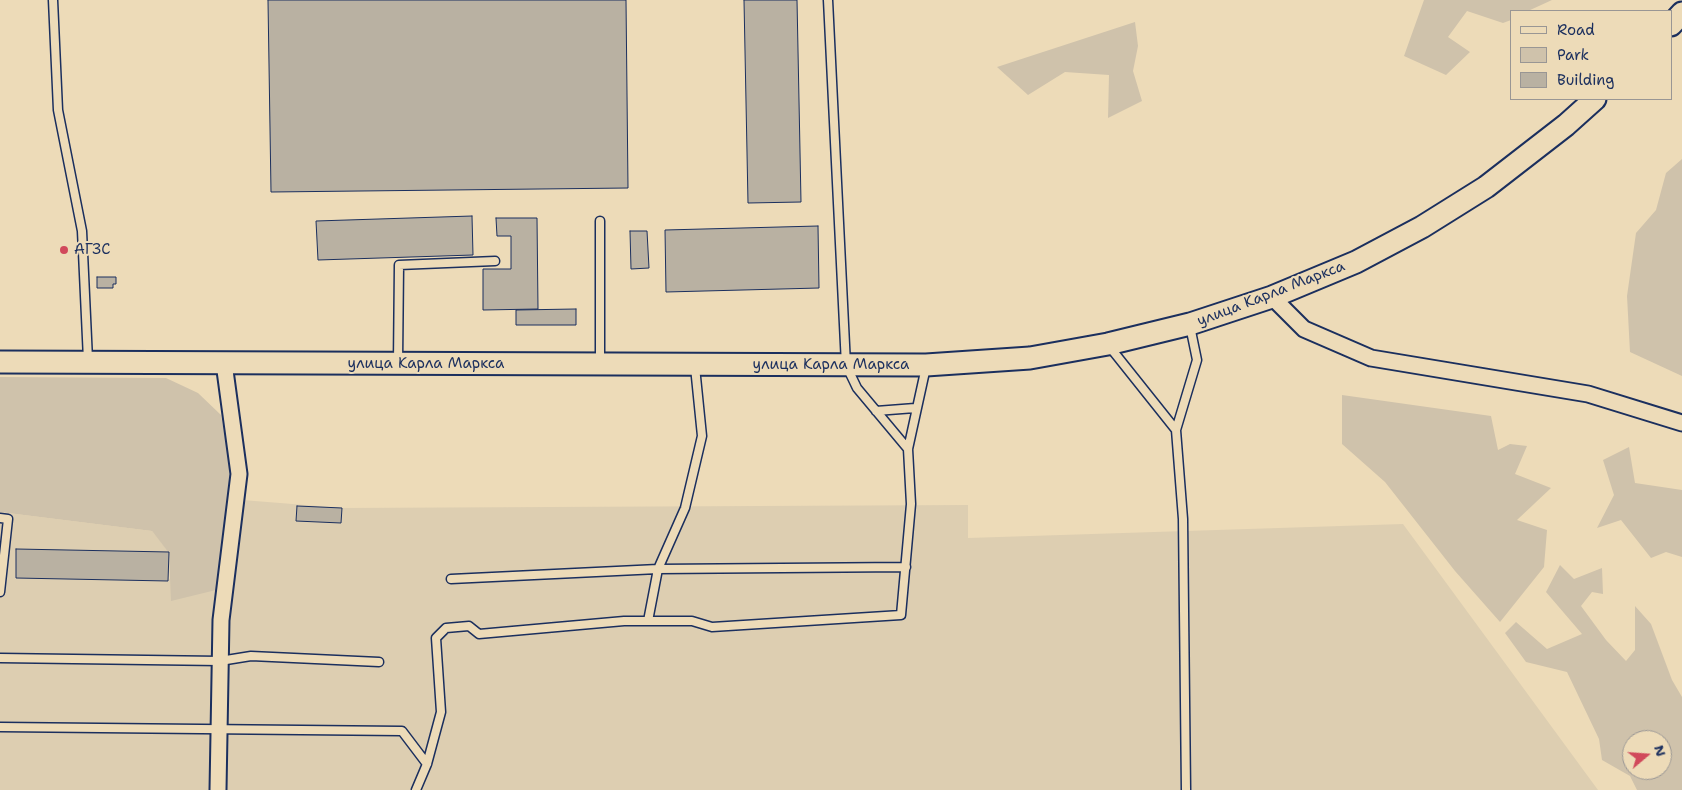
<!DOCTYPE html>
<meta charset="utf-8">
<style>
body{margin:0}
#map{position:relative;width:1682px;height:790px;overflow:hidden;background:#eddbb8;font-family:"Shantell Sans",sans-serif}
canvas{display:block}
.legend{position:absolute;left:1510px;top:10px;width:162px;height:90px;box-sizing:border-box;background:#eddbb8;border:1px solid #999694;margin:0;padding:6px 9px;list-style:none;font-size:15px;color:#1b2f5e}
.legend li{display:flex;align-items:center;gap:10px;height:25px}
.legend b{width:25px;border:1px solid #999694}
.north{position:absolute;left:1622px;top:730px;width:50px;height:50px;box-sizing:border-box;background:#eddbb8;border:1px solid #999694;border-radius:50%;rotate:72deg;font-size:14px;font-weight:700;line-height:20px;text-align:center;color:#1b2f5e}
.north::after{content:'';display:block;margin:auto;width:18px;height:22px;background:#d1495b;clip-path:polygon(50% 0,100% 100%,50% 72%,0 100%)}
</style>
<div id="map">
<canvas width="1682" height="790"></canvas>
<ul class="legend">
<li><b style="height:6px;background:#eddbb8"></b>Road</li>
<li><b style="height:14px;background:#cfc2ab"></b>Park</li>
<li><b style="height:14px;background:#b9b1a2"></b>Building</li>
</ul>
<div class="north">N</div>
</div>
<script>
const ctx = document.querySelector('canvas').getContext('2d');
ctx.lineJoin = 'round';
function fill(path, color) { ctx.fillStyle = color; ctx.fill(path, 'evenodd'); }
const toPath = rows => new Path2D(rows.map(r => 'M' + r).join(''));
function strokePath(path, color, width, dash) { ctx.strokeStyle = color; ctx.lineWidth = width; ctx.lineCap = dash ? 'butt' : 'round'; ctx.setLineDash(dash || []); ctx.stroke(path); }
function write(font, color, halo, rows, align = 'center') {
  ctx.font = font + ' "Shantell Sans",sans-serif'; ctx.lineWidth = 4; ctx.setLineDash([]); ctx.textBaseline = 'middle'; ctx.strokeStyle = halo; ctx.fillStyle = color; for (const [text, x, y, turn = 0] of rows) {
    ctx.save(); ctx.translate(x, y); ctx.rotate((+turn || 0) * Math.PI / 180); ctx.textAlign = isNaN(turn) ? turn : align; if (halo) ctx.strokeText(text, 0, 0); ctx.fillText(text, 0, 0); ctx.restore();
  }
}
const built = toPath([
 [230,499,342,508,968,505,968,538,1403,524,1598,790,0,790,0,512,152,531,169,552,168,581]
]);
const green = toPath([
 [1424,0,1552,0,1528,11,1511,11,1511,20,1503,23,1467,11,1448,37,1470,52,1446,75,1404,56],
 [1135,22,1138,46,1133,71,1142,101,1108,118,1109,75,1065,72,1028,95,997,67],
 [1682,159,1682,376,1630,352,1627,296,1636,233,1656,210,1666,173],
 [0,377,166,378,198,393,221,415,231,473,229,516,220,589,171,601,169,553,152,531,0,512],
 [1342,395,1491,416,1498,450,1510,444,1527,446,1515,474,1551,488,1517,520,1547,530,1544,567,1500,622,1455,571,1385,482,1342,444],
 [1629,447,1635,483,1682,490,1682,557,1666,552,1651,558,1621,520,1597,528,1614,495,1603,460],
 [1560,565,1574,579,1602,568,1603,594,1592,592,1581,606,1606,640,1626,661,1635,650,1635,606,1651,624,1672,680,1682,697,1682,790,1637,790,1630,776,1602,760,1599,739,1567,672,1526,662,1505,633,1516,622,1547,649,1582,634,1546,592],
 [1632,740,1662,740,1662,770,1632,770]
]);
const building = toPath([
 [268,0,626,0,628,188,271,192,268,0],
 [744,0,797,0,801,202,748,203,744,0],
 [472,216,473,255,318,260,316,221,472,216],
 [496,218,537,218,538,309,483,310,483,269,511,269,511,236,497,236,496,218],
 [818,226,819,288,666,292,665,230,818,226],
 [630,231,647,231,649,268,631,269,630,231],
 [97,277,116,277,116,284,113,284,113,288,97,288,97,277],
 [576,309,576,325,516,325,516,310,576,309],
 [297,506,342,508,341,523,296,521,297,506],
 [16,549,169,552,168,581,16,578,16,549]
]);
const lane = toPath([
 [53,0,58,110,82,231,88,360],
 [828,0,846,365,857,388,908,449],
 [1109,346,1176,430,1183,519,1186,790],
 [398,362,399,265,495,261],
 [600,362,600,221],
 [695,367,702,436,685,508,658,569,906,567],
 [876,411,915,408],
 [1176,430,1197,360,1190,326],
 [0,518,8,519,0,592],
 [451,579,658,569,648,621],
 [0,658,220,661,251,656,379,662],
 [0,727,402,731,427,764],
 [416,790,427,764,441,712,436,638,446,628,469,626,479,634,624,621,692,621,712,627,901,615,911,504,908,449,926,367]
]);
const street = toPath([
 [1272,297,1304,329,1371,358,1588,394,1682,423],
 [218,790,221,620,239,474,224,363]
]);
const secondary = toPath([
 [1671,25,1682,13],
 [0,362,926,365,1030,358,1108,344,1190,324,1272,297,1356,262,1422,227,1486,187,1566,125,1595,99]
]);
const markers = [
 [64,250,5,"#d1495b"]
];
const poiNames = [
 ["АГЗС",74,250]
];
const streetNames = [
 ["улица Карла Маркса",1271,294,-21],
 ["улица Карла Маркса",426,364],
 ["улица Карла Маркса",831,365]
];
fill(built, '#ddceb1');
fill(green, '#cfc2ab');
fill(building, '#b9b1a2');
strokePath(building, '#1b2f5e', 1);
strokePath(lane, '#1b2f5e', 11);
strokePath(street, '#1b2f5e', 19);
strokePath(secondary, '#1b2f5e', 25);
strokePath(lane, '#eddbb8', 8);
strokePath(street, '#eddbb8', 15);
strokePath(secondary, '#eddbb8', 21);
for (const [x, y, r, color] of markers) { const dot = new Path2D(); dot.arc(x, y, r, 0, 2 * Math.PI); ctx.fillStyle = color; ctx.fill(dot); strokePath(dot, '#eddbb8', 2); }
write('15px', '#1b2f5e', '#eddbb8', poiNames, 'left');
write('15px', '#1b2f5e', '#eddbb8', streetNames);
</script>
